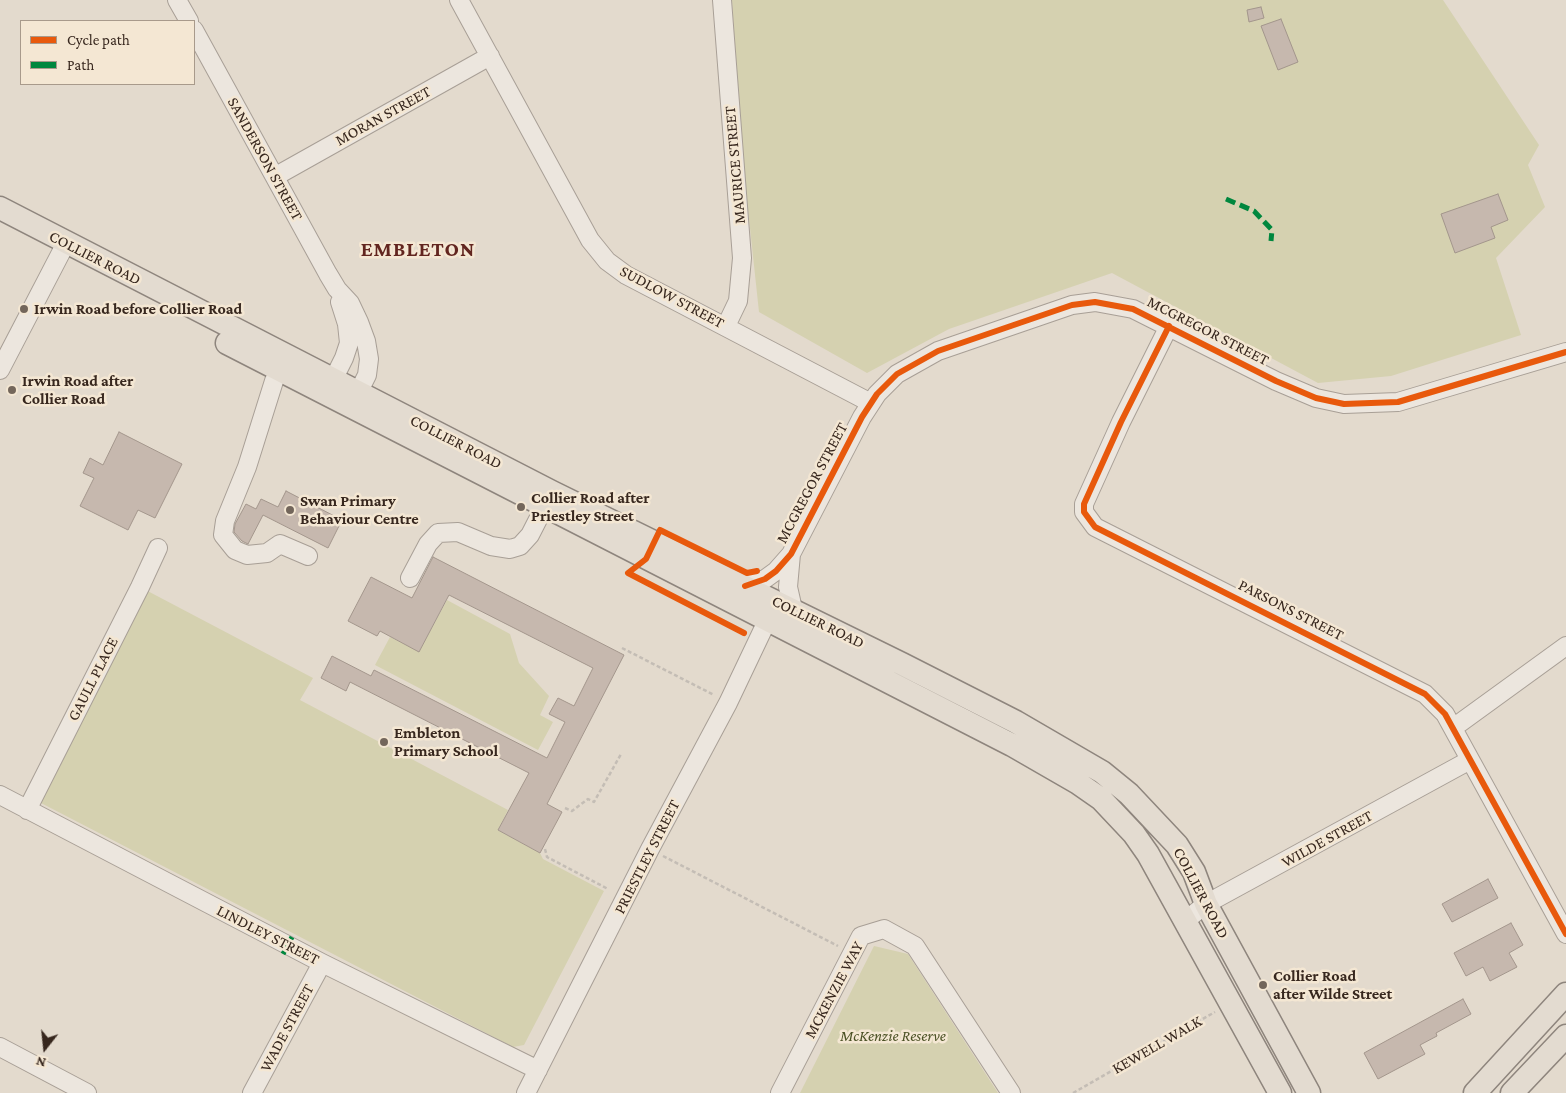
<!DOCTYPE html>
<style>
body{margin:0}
#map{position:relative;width:1566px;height:1093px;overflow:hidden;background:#e3dacd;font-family:"Crimson Pro",serif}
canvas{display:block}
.legend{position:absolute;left:20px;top:20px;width:175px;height:65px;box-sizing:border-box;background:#f4e7d3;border:1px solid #a89a8b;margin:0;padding:6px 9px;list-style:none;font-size:15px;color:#37271e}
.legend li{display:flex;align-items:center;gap:10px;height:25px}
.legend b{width:25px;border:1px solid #a89a8b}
.north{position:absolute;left:20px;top:1023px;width:50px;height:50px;-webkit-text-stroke:4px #f4e7d3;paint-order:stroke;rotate:196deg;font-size:14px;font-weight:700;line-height:20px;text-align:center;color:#37271e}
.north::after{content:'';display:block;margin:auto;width:18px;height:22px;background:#37271e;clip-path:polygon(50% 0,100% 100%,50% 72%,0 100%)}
</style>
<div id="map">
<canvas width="1566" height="1093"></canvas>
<ul class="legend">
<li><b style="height:6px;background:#e8590c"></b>Cycle path</li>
<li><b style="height:6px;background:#00873e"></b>Path</li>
</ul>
<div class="north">N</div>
</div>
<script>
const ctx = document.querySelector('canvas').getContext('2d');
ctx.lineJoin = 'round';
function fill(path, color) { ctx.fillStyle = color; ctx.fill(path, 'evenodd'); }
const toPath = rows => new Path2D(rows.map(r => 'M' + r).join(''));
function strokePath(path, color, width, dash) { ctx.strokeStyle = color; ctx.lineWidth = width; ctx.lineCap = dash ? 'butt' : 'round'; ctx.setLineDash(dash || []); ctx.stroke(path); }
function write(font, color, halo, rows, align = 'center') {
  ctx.font = font + ' "Crimson Pro",serif'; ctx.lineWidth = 5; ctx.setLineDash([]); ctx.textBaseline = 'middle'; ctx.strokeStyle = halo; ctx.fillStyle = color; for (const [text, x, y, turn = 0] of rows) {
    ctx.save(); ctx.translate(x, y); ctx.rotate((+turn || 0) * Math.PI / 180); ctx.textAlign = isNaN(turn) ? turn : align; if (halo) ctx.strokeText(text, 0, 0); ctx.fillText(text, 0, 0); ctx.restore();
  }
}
const green = toPath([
 [732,0,1443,0,1539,145,1528,165,1545,207,1496,258,1521,335,1391,376,1318,383,1112,273,949,329,867,373,759,312,740,135],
 [140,587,313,678,300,700,508,810,498,830,540,853,543,859,604,891,524,1045,513,1047,41,803,35,794],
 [447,600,510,634,519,663,549,696,540,715,553,722,538,750,375,665,390,637,419,651],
 [874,946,908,954,998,1093,800,1093]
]);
const building = toPath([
 [1261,7,1264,18,1249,22,1247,10,1261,7],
 [1281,19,1298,62,1278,70,1261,26,1281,19],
 [1498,194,1508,220,1491,227,1495,238,1455,253,1441,214,1498,194],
 [119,432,182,464,155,518,138,510,128,530,80,506,94,478,83,473,90,458,103,465,119,432],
 [286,491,342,520,328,548,263,515,248,544,242,541,234,532,235,524,246,504,256,509,261,499,278,507,286,491],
 [433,557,624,655,547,804,562,812,540,853,498,830,529,773,350,682,346,691,321,678,332,656,371,676,374,670,547,758,565,722,549,714,558,698,574,706,593,668,449,595,419,652,380,631,377,636,348,621,371,577,412,598,433,557],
 [1488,879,1498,898,1452,922,1442,904,1488,879],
 [1511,923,1523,945,1509,953,1517,967,1490,981,1483,967,1466,976,1454,953,1511,923],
 [1463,999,1471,1014,1436,1033,1437,1036,1420,1045,1425,1054,1378,1079,1364,1053,1463,999]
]);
const path = toPath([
 [622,648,714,695],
 [565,808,572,811,588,799,594,802,621,754],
 [545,849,547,857,608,889],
 [663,856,838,946],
 [1073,1093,1215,1012]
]);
const minor = toPath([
 [177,0,189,21],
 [459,0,590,240,607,261,626,275,871,403],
 [722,0,742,258,738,301,726,326],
 [194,30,328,274,337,289,350,303,359,322,366,341,369,359,367,375,353,403],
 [276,176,490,56],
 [1169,326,1121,422,1084,504,1084,512,1095,527,1425,694,1445,714,1566,934],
 [0,370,66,243],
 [279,370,274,381,247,467,225,521,223,535,235,550,247,555,267,553,280,544,308,556],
 [328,390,344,358,349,343,347,324,340,302],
 [791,554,788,587,793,609],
 [410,578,428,544,438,533,458,532,491,546,510,549,520,546,530,535,551,494],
 [745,586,765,579,776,571,791,554,862,417,877,394,897,374,938,351,1072,305,1095,302,1133,309,1276,381,1316,398,1344,404,1398,402,1566,352],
 [1453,728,1566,646],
 [0,795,322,963,538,1070],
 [27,810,140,587,158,548],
 [1185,921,1206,904,1470,760],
 [0,1047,87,1093],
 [252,1093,322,963],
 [526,1093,650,849,728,703,767,621],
 [780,1093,861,936,884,929,915,946,1011,1093]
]);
const major = toPath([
 [0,208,552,492,902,664,1016,722,1102,772,1129,794,1177,845,1194,872,1206,904,1309,1093],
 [227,343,1012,745,1078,783,1101,799,1134,834,1148,854,1280,1093],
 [1475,1093,1566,994],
 [1512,1093,1566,1036]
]);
const quiet = toPath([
 [1226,199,1254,211,1272,230,1271,241],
 [283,954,292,937]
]);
const cycleway = toPath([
 [1169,326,1121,422,1084,504,1084,512,1095,527,1425,694,1445,714,1566,934],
 [745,586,765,579,776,571,791,554,862,417,877,394,897,374,938,351,1072,305,1095,302,1133,309,1276,381,1316,398,1344,404,1398,402,1566,352],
 [744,633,628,573,646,559,660,530,747,573,757,571]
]);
const markers = [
 [24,309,5,"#73665b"],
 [12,390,5,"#73665b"],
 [521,507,5,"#73665b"],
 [290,510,5,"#73665b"],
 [384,742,5,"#73665b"],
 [1263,985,5,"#73665b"]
];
const streetNames = [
 ["MORAN STREET",383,116,-29],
 ["SANDERSON STREET",265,159,61],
 ["MAURICE STREET",735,165,-95],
 ["COLLIER ROAD",95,258,27],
 ["SUDLOW STREET",672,297,28],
 ["MCGREGOR STREET",1208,331,27],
 ["COLLIER ROAD",456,442,27],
 ["MCGREGOR STREET",812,483,-62],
 ["PARSONS STREET",1291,610,27],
 ["COLLIER ROAD",818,622,26],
 ["GAULL PLACE",93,679,-63],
 ["WILDE STREET",1327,839,-29],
 ["PRIESTLEY STREET",647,857,-63],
 ["COLLIER ROAD",1201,893,62],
 ["LINDLEY STREET",268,935,27],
 ["MCKENZIE WAY",834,990,-62],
 ["WADE STREET",287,1028,-62],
 ["KEWELL WALK",1157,1045,-30]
];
const poiNames = [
 ["Irwin Road before Collier Road",34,309],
 ["Irwin Road after",22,381],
 ["Collier Road",22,399],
 ["Collier Road after",531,498],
 ["Priestley Street",531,516],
 ["Swan Primary",300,501],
 ["Behaviour Centre",300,519],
 ["Embleton",394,733],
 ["Primary School",394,751],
 ["Collier Road",1273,976],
 ["after Wilde Street",1273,994]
];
const parkNames = [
 ["McKenzie Reserve",893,1036]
];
const districtNames = [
 ["EMBLETON",418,250]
];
fill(green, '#d5d1b0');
fill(building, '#c6b8ae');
strokePath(building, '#a3968c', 1);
strokePath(minor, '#a89f96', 20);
strokePath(major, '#8e857d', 25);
strokePath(path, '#c4bdb5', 2.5, [4, 2.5]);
strokePath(minor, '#ece6de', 18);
strokePath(major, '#e3dbd0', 22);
strokePath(quiet, '#00873e', 5, [10, 5]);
strokePath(cycleway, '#e8590c', 6);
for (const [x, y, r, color] of markers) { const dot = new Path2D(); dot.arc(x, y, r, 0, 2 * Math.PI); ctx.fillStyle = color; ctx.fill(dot); strokePath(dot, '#f4e7d3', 2); }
write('16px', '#37271e', '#f4e7d3', streetNames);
write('bold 16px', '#37271e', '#f4e7d3', poiNames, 'left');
write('italic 16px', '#4c5226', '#f4e7d3', parkNames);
ctx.letterSpacing = '1px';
write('bold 21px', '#62251f', '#f4e7d3', districtNames);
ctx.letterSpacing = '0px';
</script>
